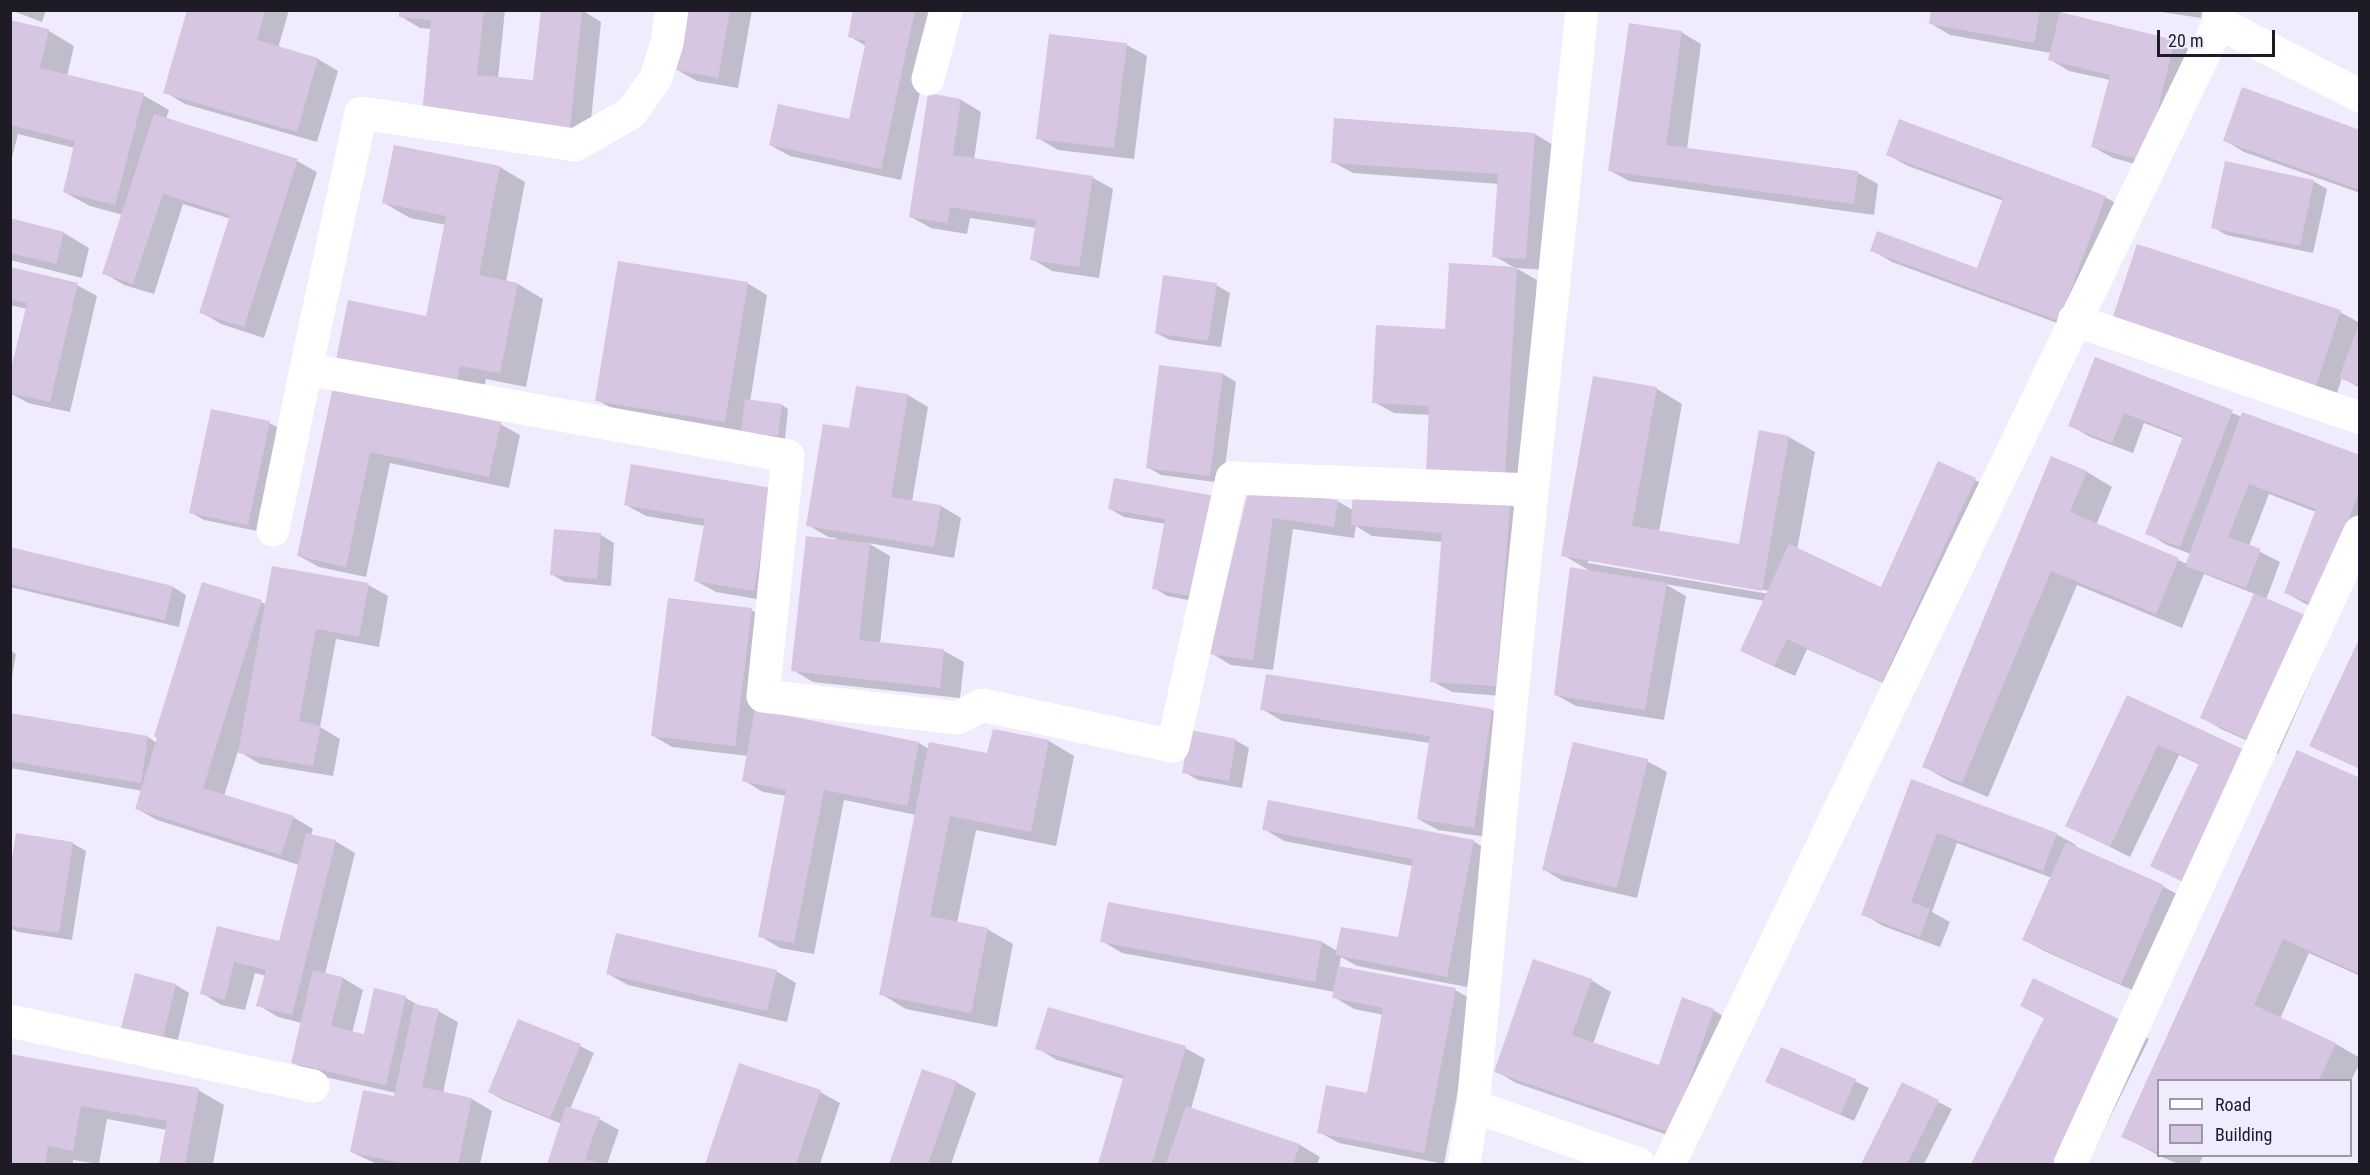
<!DOCTYPE html>
<style>
body{margin:0}
#map{position:relative;width:2370px;height:1175px;overflow:hidden;background:#f0ecfe;font-family:"Roboto Condensed",sans-serif}
canvas{display:block}
.frame{position:absolute;inset:0;border:12px solid #1e1b26;pointer-events:none}
.legend{position:absolute;left:2157px;top:1079px;width:195px;height:78px;box-sizing:border-box;background:#f0ecfe;border:2px solid #9c98a8;margin:0;padding:8px 10px;list-style:none;font-size:18px;color:#1e1b26}
.legend li{display:flex;align-items:center;gap:12px;height:30px}
.legend b{width:30px;border:2px solid #9c98a8}
.scale{position:absolute;left:2157px;top:30px;width:118px;height:27px;box-sizing:border-box;border:3px solid #1e1b26;border-top:0;padding-left:8px;font-size:18px;line-height:21px;white-space:nowrap;color:#1e1b26;-webkit-text-stroke:4px #f0ecfe;paint-order:stroke}
</style>
<div id="map">
<canvas width="2370" height="1175"></canvas>
<div class="frame"></div>
<ul class="legend">
<li><b style="height:8px;background:#fff"></b>Road</li>
<li><b style="height:16px;background:#d6c6e1"></b>Building</li>
</ul>
<div class="scale">20 m</div>
</div>
<script>
const ctx = document.querySelector('canvas').getContext('2d');
ctx.lineJoin = 'round';
function fill(path, color) { ctx.fillStyle = color; ctx.fill(path, 'evenodd'); }
const toPath = rows => new Path2D(rows.map(r => 'M' + r).join(''));
function strokePath(path, color, width, dash) { ctx.strokeStyle = color; ctx.lineWidth = width; ctx.lineCap = dash ? 'butt' : 'round'; ctx.setLineDash(dash || []); ctx.stroke(path); }
const shadow = toPath([
 [10,10,46,10,42,22],
 [189,10,289,10,278,48,318,59,338,71,317,142,185,104,165,92],
 [401,10,505,10,498,78,535,82,582,10,601,22,589,140,444,125,432,29,420,28,400,16],
 [688,10,752,10,738,88,697,81,677,70],
 [855,10,938,10,901,180,790,156,770,145,850,121,866,46,849,36],
 [1933,10,2062,10,2062,14,2175,41,2195,53,2165,172,2113,158,2093,147,2110,80,2069,71,2049,59,2051,53,1950,35,1930,23],
 [2149,10,2202,10,2201,18],
 [10,21,49,31,74,46,67,76,143,95,169,110,166,119,297,161,317,172,264,338,221,324,201,312,231,219,183,204,154,294,124,285,104,273,123,215,90,206,64,192,75,148,18,134,10,165],
 [1681,32,1701,44,1687,149,1858,173,1878,184,1874,215,1629,181,1609,170],
 [1051,36,1127,45,1147,56,1134,159,1058,150,1038,138],
 [929,95,961,100,981,112,974,160,1093,178,1113,189,1099,278,1052,271,1032,259,1037,228,970,218,967,234,931,228,911,217],
 [1336,120,1535,134,1555,146,1546,270,1516,268,1537,280,1525,486,1447,481,1430,415,1394,413,1374,402,1447,330,1515,268,1494,256,1499,184,1353,173,1333,162],
 [2360,131,2360,193,2244,152,2224,140],
 [1888,155,2105,197,2125,208,2079,331,1892,262,1872,250,1978,270,2004,201,1908,166],
 [500,167,525,182,506,282,518,284,543,299,526,387,486,379,481,402,362,379,428,318,446,225,410,218,384,203],
 [2313,181,2327,189,2313,253,2226,235,2213,227],
 [10,220,64,233,89,248,82,278,10,260],
 [10,269,77,285,97,296,70,412,28,403,10,393,27,309,10,305],
 [747,283,767,295,750,402,782,405,788,409,785,439,617,411,597,400],
 [1216,285,1230,293,1221,347,1170,340,1156,333],
 [2340,312,2360,323,2360,388,2342,378,2335,399,2133,332],
 [2096,359,2242,417,2360,457,2360,553,2336,615,2306,604,2286,593,2316,512,2269,494,2249,546,2280,562,2266,600,2332,631,2278,754,2221,729,2202,717,2255,594,2204,574,2182,628,2077,585,1988,797,1949,781,1923,766,2052,458,2087,472,2112,487,2096,525,2187,564,2191,554,2167,545,2147,533,2183,438,2144,423,2133,453,2090,437,2070,425],
 [1223,374,1236,382,1223,483,1161,475,1147,467],
 [1594,378,1657,389,1682,404,1659,532,1740,546,1760,432,1789,437,1815,452,1797,550,1882,589,1975,480,1995,491,1903,692,1807,649,1795,676,1762,661,1742,650,1765,601,1665,584,1686,596,1664,720,1576,706,1556,695,1590,571,1563,555],
 [1588,559,1770,591,1769,594,1588,563],
 [858,388,908,395,928,407,912,502,941,506,961,518,954,558,868,543,890,556,880,644,944,651,964,662,960,698,813,682,793,670,836,538,828,537,808,525,850,430],
 [334,389,500,424,520,435,509,488,390,463,366,577,319,567,299,556],
 [269,423,283,430,262,532,204,520,190,512],
 [771,489,774,602,716,592,696,581,705,526,646,516,626,505],
 [1250,489,1337,501,1353,510,1509,504,1529,516,1515,697,1452,692,1432,681,1443,542,1372,536,1356,526,1354,538,1293,529,1273,670,1231,665,1211,653],
 [1214,498,1210,604,1167,596,1154,588,1166,524,1124,517,1110,509],
 [601,535,614,543,611,586,565,582,551,574],
 [10,549,173,587,186,595,179,627,10,587],
 [368,585,388,596,379,647,336,639,320,727,340,739,333,776,260,764,238,751,224,796,293,817,313,829,311,835,335,841,355,853,325,974,343,978,363,990,352,1033,365,1035,375,990,406,998,423,1008,438,1011,458,1022,443,1093,472,1099,492,1111,480,1164,377,1164,351,1152,395,1098,396,1093,312,1074,292,1062,302,1023,278,1017,258,1005,266,976,255,973,245,1010,221,1005,202,993,218,927,280,943,299,865,157,820,137,809,143,791,10,768,10,714,148,737,157,743,261,602,267,605],
 [751,610,771,621,760,712,919,743,929,749,989,755,1049,741,1074,756,1056,846,976,830,957,923,987,929,1013,944,997,1027,906,1009,881,994,916,815,844,800,814,954,780,948,760,936,787,796,763,792,743,780,748,756,672,747,652,735],
 [10,650,16,654,10,688],
 [2127,697,2246,753,2205,893,2152,866,2200,765,2179,755,2130,857,2067,825],
 [1262,709,1492,710,1512,722,1494,838,1438,830,1418,819,1430,743,1282,721],
 [1235,740,1249,748,1242,788,1198,780,1184,772],
 [2297,752,2360,780,2360,976,2309,953,2280,1019,2336,1044,2360,1058,2360,1063,2350,1082,2350,1080,2158,1080,2158,1155,2122,1136],
 [1647,761,1667,772,1637,898,1563,881,1543,869],
 [1912,781,2056,834,2076,845,2075,848,2164,887,2184,898,2141,994,2044,951,2024,939,2052,878,1957,843,1932,912,1950,922,1940,947,1883,926,1863,914],
 [1264,829,1473,841,1493,853,1467,987,1357,966,1341,957,1339,968,1455,990,1475,1001,1444,1164,1339,1143,1319,1132,1368,1095,1384,1015,1354,1009,1334,997,1335,992,1122,953,1102,941,1322,942,1337,951,1399,939,1413,866,1284,841],
 [72,843,86,851,72,940,18,932,10,928,10,881],
 [776,971,796,983,787,1022,628,985,608,974],
 [136,975,176,985,189,993,174,1057,133,1047],
 [1591,980,1611,992,1593,1044,1660,1067,1713,1010,1733,1022,1691,1143,1516,1083,1496,1071],
 [2022,1005,2124,1024,2149,1039,2087,1164,1972,1164,2045,1019],
 [580,1046,594,1053,570,1109,599,1119,619,1130,607,1164,548,1164,562,1124,503,1100,489,1092],
 [1037,1048,1185,1048,1205,1059,1191,1109,1300,1145,1320,1157,1317,1164,1099,1164,1124,1079,1057,1060],
 [10,1056,198,1090,224,1105,213,1164,161,1164,167,1130,107,1119,99,1164,73,1160,73,1164,10,1164],
 [739,1065,820,1092,840,1103,820,1164,706,1164],
 [923,1071,956,1082,976,1093,951,1164,890,1164],
 [1855,1081,1869,1088,1854,1121,1767,1082],
 [1903,1084,1952,1109,1924,1164,1863,1164],
 [2159,1156,2203,1156,2199,1164,2179,1164]
]);
const building = toPath([
 [187,10,265,10,257,40,318,58,297,132,163,93],
 [399,10,484,10,477,75,533,80,541,10,582,10,570,129,422,114,431,20,399,17],
 [687,10,730,10,718,78,676,70],
 [853,10,915,10,881,169,769,145,778,104,849,119,866,41,848,37],
 [1931,10,2040,10,2034,43,1929,24],
 [2060,12,2175,40,2145,161,2091,147,2110,75,2048,60],
 [10,20,49,29,40,68,144,93,115,205,63,192,75,141,10,125],
 [1629,23,1682,31,1666,145,1858,171,1854,204,1608,171],
 [1049,34,1127,43,1114,148,1036,139],
 [2242,87,2360,130,2360,190,2223,141],
 [928,93,961,99,953,155,1093,176,1079,267,1030,260,1036,220,950,207,947,223,909,217],
 [154,114,298,159,244,327,199,313,230,215,163,194,133,284,102,274],
 [1334,118,1535,133,1526,259,1492,257,1498,174,1331,163],
 [1899,119,2106,196,2059,321,1870,251,1877,231,1977,268,2003,198,1886,155],
 [394,145,500,166,479,275,518,283,500,373,460,366,455,389,335,365,348,300,426,316,446,216,382,203],
 [2225,161,2314,180,2300,246,2211,228],
 [10,218,64,232,56,264,10,253],
 [2137,244,2341,310,2315,389,2111,322],
 [618,261,748,282,725,422,595,401],
 [1449,263,1517,267,1505,475,1426,471,1429,406,1372,403,1376,325,1445,329],
 [10,267,78,283,50,402,10,393,10,373,27,303,10,299],
 [1163,275,1217,283,1208,341,1155,333],
 [2359,323,2360,323,2360,386,2339,378],
 [2095,357,2233,410,2180,547,2145,534,2183,436,2124,413,2112,443,2068,426],
 [1159,365,1223,373,1210,476,1146,468],
 [1593,376,1657,387,1632,526,1739,544,1759,430,1789,436,1762,591,1561,556],
 [856,386,908,394,891,497,941,505,934,547,806,526,823,424,849,428],
 [333,387,501,422,489,477,370,452,346,567,297,556],
 [745,399,782,404,778,436,741,432],
 [211,409,270,421,248,525,189,513],
 [2242,412,2360,455,2360,489,2316,605,2284,593,2316,509,2249,484,2228,537,2261,549,2246,588,2185,566],
 [2051,456,2087,471,2070,512,2179,558,2156,614,2051,571,1962,783,1922,767],
 [1938,461,1976,478,1882,682,1787,639,1774,666,1740,651,1789,544,1881,587],
 [631,464,772,488,754,591,694,581,705,519,624,505],
 [1114,478,1215,496,1196,597,1152,589,1165,519,1108,509],
 [1249,487,1338,500,1334,527,1273,518,1253,660,1209,654],
 [1353,491,1510,503,1496,686,1430,682,1442,533,1351,525],
 [554,529,601,533,597,579,550,575],
 [806,536,870,543,859,640,944,649,940,688,791,671],
 [10,547,173,586,165,620,10,584],
 [272,566,369,583,359,637,316,629,299,721,321,726,313,766,238,753],
 [1570,567,1667,583,1645,710,1554,695],
 [202,582,262,600,203,788,294,816,281,855,135,809,157,738,154,736],
 [2254,593,2312,618,2258,744,2200,718],
 [668,598,752,608,735,746,651,736],
 [2360,637,2360,769,2309,746],
 [1266,674,1492,709,1474,828,1417,819,1430,736,1260,710],
 [2127,695,2247,751,2185,883,2150,866,2199,763,2158,745,2110,847,2065,826],
 [755,709,919,742,907,806,824,790,794,943,758,937,786,790,742,781],
 [10,713,148,736,141,783,10,761],
 [993,729,1049,740,1031,832,950,816,930,916,988,928,971,1013,879,995,929,742,987,753],
 [1190,730,1236,739,1229,781,1182,773],
 [1573,742,1648,759,1617,888,1542,870],
 [2297,750,2360,778,2360,974,2283,939,2254,1005,2336,1043,2319,1080,2210,1080,2206,1079,2205,1080,2158,1080,2158,1153,2121,1137],
 [1911,779,2057,833,2043,871,1937,833,1911,902,1930,909,1920,937,1861,915],
 [1268,800,1474,840,1447,977,1335,955,1341,927,1398,937,1413,859,1262,830],
 [16,833,73,842,59,933,10,926,10,871],
 [306,833,336,840,292,1015,256,1006,266,970,234,962,225,1000,200,994,217,926,279,941],
 [2066,842,2164,885,2121,984,2022,940],
 [1108,902,1322,941,1315,982,1100,942],
 [616,933,777,970,767,1011,606,974],
 [1533,959,1592,979,1572,1035,1659,1065,1682,997,1714,1009,1671,1133,1494,1072],
 [1338,966,1456,988,1424,1153,1317,1133,1326,1085,1367,1093,1383,1008,1332,998],
 [313,970,343,977,331,1026,364,1034,374,988,406,996,386,1085,291,1063],
 [135,973,176,984,160,1050,118,1040],
 [2033,978,2125,1022,2054,1164,1971,1164,2044,1018,2020,1006],
 [414,1004,439,1009,422,1087,472,1098,458,1164,405,1164,350,1152,363,1090,394,1096],
 [1048,1007,1186,1046,1152,1164,1098,1164,1124,1075,1035,1049],
 [518,1019,581,1044,550,1118,488,1092],
 [1781,1047,1856,1079,1840,1115,1765,1082],
 [10,1054,199,1088,185,1164,159,1164,167,1121,81,1106,73,1151,48,1146,45,1164,10,1164],
 [739,1063,821,1090,796,1164,705,1164],
 [922,1069,957,1081,928,1164,889,1164],
 [1902,1082,1939,1100,1907,1164,1861,1164],
 [566,1106,600,1117,585,1159,601,1164,547,1164],
 [1186,1106,1300,1144,1293,1164,1166,1164]
]);
const minor = toPath([
 [2219,23,2360,96],
 [928,79,946,10],
 [2074,320,2360,418],
 [306,369,361,113,575,145,631,113,656,78,667,43,672,10],
 [273,530,306,369,788,456,763,696,958,718,982,705,1173,746,1232,478,1532,490],
 [10,1021,313,1086],
 [1473,1106,1639,1164],
 [1464,1164,1473,1106,1522,590,1582,10],
 [1669,1164,2219,23,2220,10],
 [2070,1164,2360,532]
]);
fill(shadow, '#0003');
fill(building, '#d6c6e1');
strokePath(minor, '#fff', 33);
</script>
